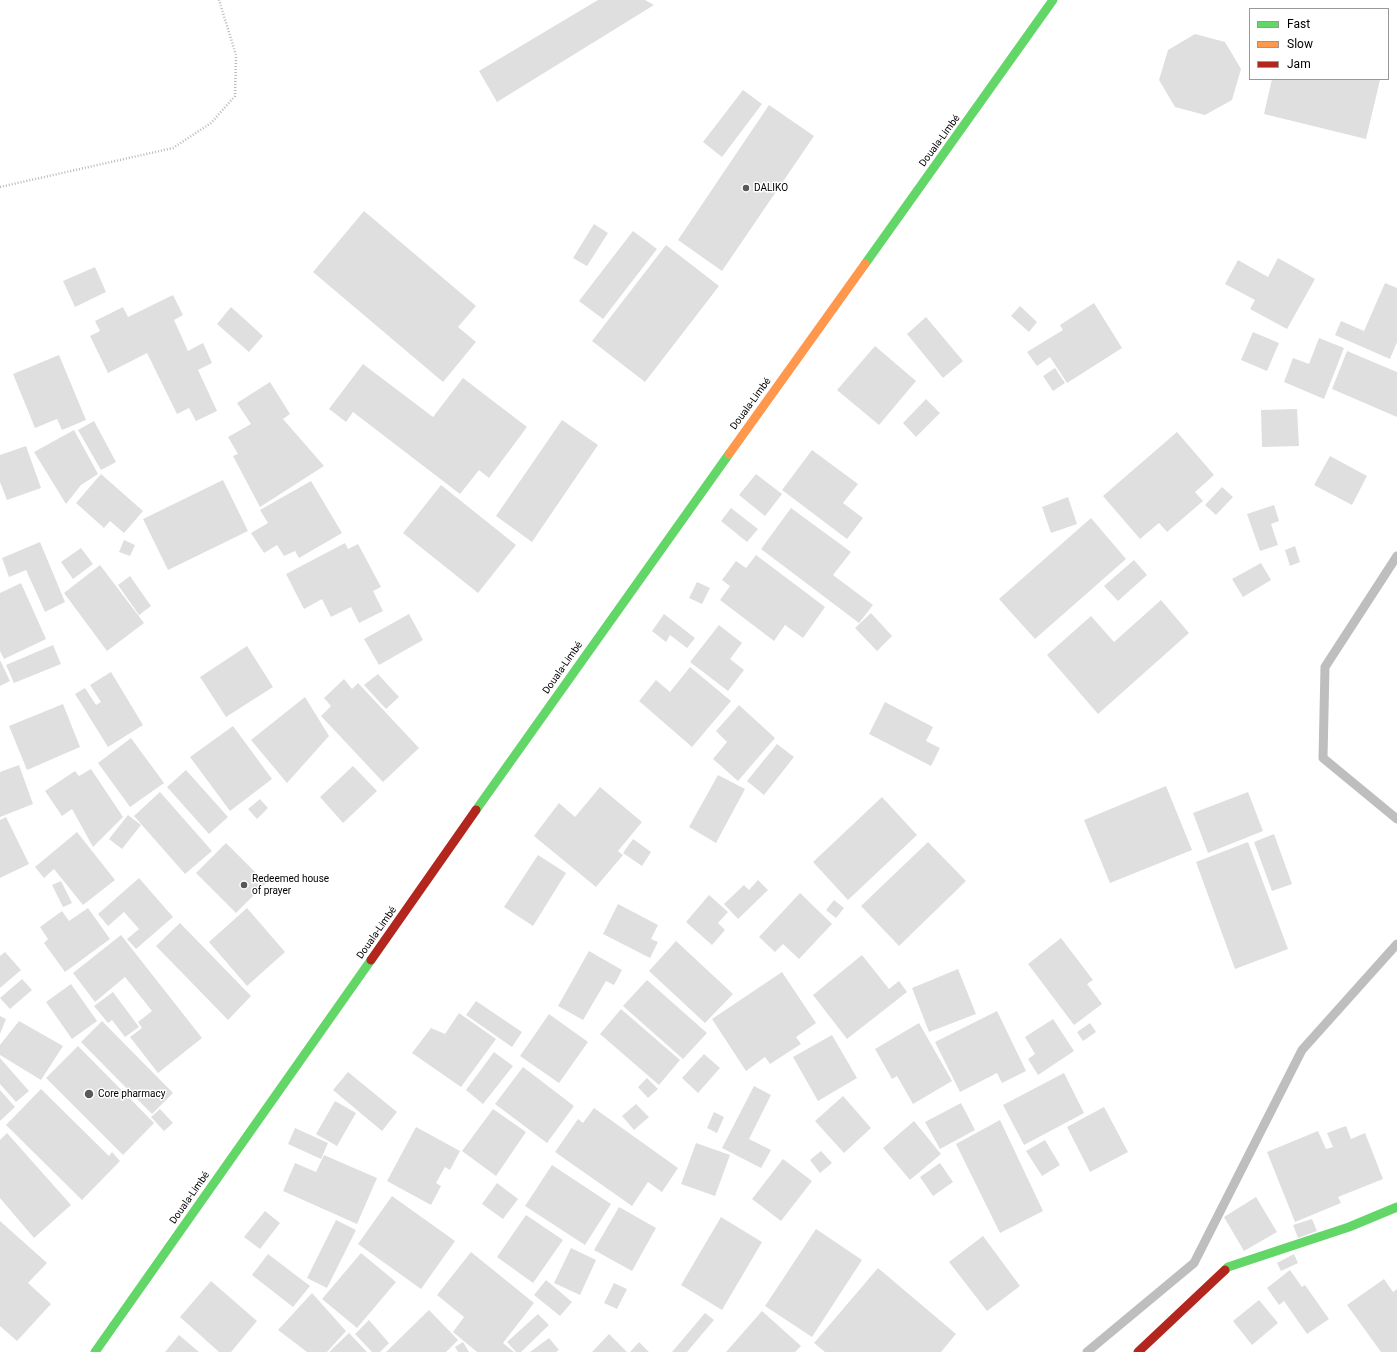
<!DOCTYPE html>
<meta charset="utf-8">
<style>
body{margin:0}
#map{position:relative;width:1397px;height:1352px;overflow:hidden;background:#fff;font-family:Roboto,sans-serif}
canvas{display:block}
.legend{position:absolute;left:1249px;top:8px;width:140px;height:72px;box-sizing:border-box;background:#fff;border:1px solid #999;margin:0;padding:5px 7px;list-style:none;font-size:12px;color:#000}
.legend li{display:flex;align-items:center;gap:8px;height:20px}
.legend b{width:20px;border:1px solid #999}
</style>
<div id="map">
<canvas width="1397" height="1352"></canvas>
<ul class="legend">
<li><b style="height:5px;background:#63d668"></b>Fast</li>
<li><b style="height:5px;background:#ff974d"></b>Slow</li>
<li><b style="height:5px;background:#b3261e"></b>Jam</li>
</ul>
</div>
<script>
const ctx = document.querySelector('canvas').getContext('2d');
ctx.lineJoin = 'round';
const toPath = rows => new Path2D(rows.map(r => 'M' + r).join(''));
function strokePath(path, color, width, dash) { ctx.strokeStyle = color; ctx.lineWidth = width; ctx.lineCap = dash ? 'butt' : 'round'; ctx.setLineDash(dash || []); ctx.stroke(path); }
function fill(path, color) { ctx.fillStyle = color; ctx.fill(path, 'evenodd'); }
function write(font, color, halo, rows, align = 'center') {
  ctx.font = font + ' Roboto,sans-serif'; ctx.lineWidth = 3; ctx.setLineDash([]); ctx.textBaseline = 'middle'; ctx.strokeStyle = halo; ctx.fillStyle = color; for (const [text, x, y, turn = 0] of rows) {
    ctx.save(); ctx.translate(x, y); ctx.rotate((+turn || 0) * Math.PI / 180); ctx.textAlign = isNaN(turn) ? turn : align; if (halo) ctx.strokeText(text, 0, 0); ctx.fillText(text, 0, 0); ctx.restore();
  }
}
const stream = toPath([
 [1397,556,1325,667,1323,758,1397,819],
 [1087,1352,1194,1263,1302,1050,1397,944]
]);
const building = toPath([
 [598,0,645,0,654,5,497,102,479,71],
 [1195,34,1225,42,1241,69,1232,100,1205,115,1175,107,1159,80,1168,50],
 [1272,79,1375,79,1380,80,1366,139,1264,114],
 [743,90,762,104,722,157,703,142],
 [769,105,814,136,722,271,678,240],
 [364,211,476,306,458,327,476,342,443,382,313,272],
 [594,224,608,233,587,266,573,258],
 [633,231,657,249,603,319,579,301],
 [666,245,719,286,645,382,592,341],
 [1278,258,1315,279,1287,329,1250,309,1255,300,1225,284,1238,260,1268,277],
 [95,267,106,292,75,307,63,281],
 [1385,283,1397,288,1397,342,1390,359,1335,335,1341,321,1364,331],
 [173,295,183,315,174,320,188,351,203,343,212,363,198,370,217,411,196,421,189,408,177,414,147,353,108,373,90,336,100,331,95,321,123,307,128,317],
 [1094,303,1122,348,1067,383,1050,357,1037,366,1027,352,1063,330,1060,325],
 [1020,306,1037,322,1029,332,1011,316],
 [231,307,263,336,249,352,217,324],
 [926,317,963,361,943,378,907,334],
 [1253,332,1279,343,1267,371,1241,360],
 [1319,338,1344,348,1324,399,1284,382,1293,358,1309,364],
 [875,346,916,381,879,425,837,390],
 [1347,351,1397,372,1397,417,1332,389],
 [59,355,86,420,62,430,57,419,35,428,13,374],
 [363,364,433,417,463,378,527,427,489,478,479,470,460,494,353,412,346,422,329,409],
 [1055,368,1065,383,1053,391,1043,376],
 [270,382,290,414,283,419,324,466,260,507,233,456,238,454,228,437,251,424,237,403],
 [926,399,940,413,916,437,903,423],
 [1297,409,1299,446,1262,447,1261,410],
 [562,420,598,445,532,542,496,516],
 [94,421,116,462,101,470,78,430],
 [74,430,98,474,81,485,66,504,34,452],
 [1177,432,1214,475,1195,492,1203,501,1167,532,1159,523,1140,539,1103,496],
 [26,446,41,488,7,500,0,482,0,455],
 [812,450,858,484,843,503,863,518,847,539,782,490],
 [1330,456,1367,476,1352,505,1314,485],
 [101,474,143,511,124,533,110,521,104,528,76,503],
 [756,474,782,494,765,516,739,495],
 [223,480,248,531,168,570,143,519],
 [311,481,342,533,299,558,295,551,284,556,277,545,264,553,251,533,268,523,260,510],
 [441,485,516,545,478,593,403,533],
 [1222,487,1233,497,1216,515,1205,505],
 [1068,497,1077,524,1051,533,1042,507],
 [1274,505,1279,521,1271,524,1278,545,1260,551,1247,514],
 [731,508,758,529,747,542,721,521],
 [791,508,851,552,833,575,873,605,859,623,761,549],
 [1091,518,1126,559,1035,639,999,599],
 [124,540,135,545,130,556,119,552],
 [40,542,65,602,45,612,26,570,9,577,2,558],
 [345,543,348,549,358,544,381,587,373,591,383,611,359,623,351,607,331,617,322,599,304,609,286,574],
 [1295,546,1300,562,1290,566,1285,550],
 [81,548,93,564,73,579,61,562],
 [756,555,825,607,803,638,785,625,774,641,720,600,730,586,722,580,736,561,746,568],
 [1134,560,1147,575,1118,601,1104,586],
 [1261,563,1271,580,1243,597,1232,579],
 [100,565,144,623,107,651,64,593],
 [130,576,151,606,139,615,118,585],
 [697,582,710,588,702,604,689,598],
 [21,583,46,639,4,659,0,651,0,593],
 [1161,600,1189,633,1098,714,1047,655,1091,616,1114,642],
 [871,613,892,636,877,651,855,628],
 [409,614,423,640,379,665,364,639],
 [664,614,695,638,687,648,670,635,666,642,652,631],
 [719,625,742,643,730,659,744,670,728,691,690,662],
 [53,645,61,664,14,683,6,665],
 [247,646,273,687,226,717,200,677],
 [0,660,10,681,0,686],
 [690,667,731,701,692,747,639,701,656,680,670,692],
 [111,672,143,725,108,747,75,694,85,688,96,705,101,702,90,685],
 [378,674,399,697,386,709,364,685],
 [344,679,352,689,358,683,419,748,383,782,321,716,331,706,324,698],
 [305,697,329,736,287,783,251,740],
 [885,702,933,727,926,741,940,748,931,766,869,734],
 [63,704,80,747,27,770,9,726],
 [739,705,775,738,738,781,713,759,727,742,716,731],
 [233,726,272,779,230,811,190,757],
 [131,738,164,783,130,807,98,763],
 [777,744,794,757,764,795,747,781],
 [19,765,33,804,0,817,0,772],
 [353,766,377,791,343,823,320,797],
 [91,769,123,817,93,847,72,809,62,816,45,791,75,771,79,776],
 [186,770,228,817,209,834,167,787],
 [718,775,745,789,716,843,689,827],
 [1166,786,1192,850,1110,883,1084,820],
 [600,787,642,822,618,851,623,855,596,887,534,836,559,803,575,817],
 [160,792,212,851,185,874,134,816],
 [1248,792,1263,831,1208,853,1193,813],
 [882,797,917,835,848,900,813,862],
 [260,799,268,808,257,819,248,809],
 [128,815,141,825,122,849,109,839],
 [6,817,29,864,0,878,0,820],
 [77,832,115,880,83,905,54,869,44,878,35,867],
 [1274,834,1292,884,1272,891,1254,842],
 [633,839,651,852,642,866,623,853],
 [928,842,966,881,899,946,861,906],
 [1248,842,1288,949,1235,969,1196,862],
 [226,843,266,883,236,913,196,873],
 [538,855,566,873,533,926,504,907],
 [139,878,173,917,136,949,127,939,139,929,124,912,108,926,98,914],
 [758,880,768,890,738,919,724,904,744,885,749,890],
 [61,881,72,903,63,907,52,885],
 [800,893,832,924,799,959,783,944,775,952,759,937],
 [709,895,728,912,718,923,725,930,712,945,686,922],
 [834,900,844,908,836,918,826,910],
 [618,904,658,925,651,939,658,942,650,958,603,934],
 [88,908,110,939,65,972,44,943,48,939,40,927,62,911,69,921],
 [247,908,285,952,247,986,209,942],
 [180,923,251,996,228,1020,156,946],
 [121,935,202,1038,158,1073,130,1037,142,1028,138,1022,152,1011,125,977,95,1002,73,973],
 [1061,938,1093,980,1087,984,1102,1004,1074,1025,1028,964],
 [676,941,733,994,705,1023,649,971],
 [589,951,622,970,614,985,606,981,583,1020,558,1006],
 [5,952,21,970,0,988,0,956],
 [862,955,889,989,899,981,907,992,847,1039,813,995],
 [958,969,976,1014,929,1032,912,988],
 [782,972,816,1023,796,1037,801,1044,770,1064,765,1057,746,1071,712,1019],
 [22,979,32,990,10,1009,0,998],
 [647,980,707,1033,683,1059,623,1006],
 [71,984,97,1021,72,1039,46,1002],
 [113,992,139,1027,125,1037,112,1020,108,1023,94,1006],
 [476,1001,522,1032,512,1047,466,1015],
 [621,1009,680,1060,659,1085,600,1034],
 [997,1011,1026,1071,1002,1083,997,1073,960,1092,935,1042],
 [459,1013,496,1039,461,1087,412,1053,431,1028,445,1034],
 [549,1014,588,1042,559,1083,520,1056],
 [0,1016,6,1019,0,1034],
 [1053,1019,1074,1051,1038,1075,1028,1059,1035,1054,1025,1037],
 [19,1021,63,1046,41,1080,0,1055,0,1045],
 [102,1021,173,1093,152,1114,81,1042],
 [919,1023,952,1081,913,1104,897,1076,892,1079,875,1049],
 [1090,1023,1096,1032,1083,1041,1077,1032],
 [832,1035,857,1078,818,1101,793,1057],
 [78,1046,154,1123,123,1155,46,1078],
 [494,1052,513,1066,483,1104,466,1090],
 [704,1054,720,1068,698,1093,682,1078],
 [0,1058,29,1091,16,1102,0,1084],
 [523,1067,574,1106,547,1143,495,1104],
 [348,1072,397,1112,382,1131,333,1090],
 [1064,1073,1084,1113,1024,1145,1003,1105],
 [647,1078,658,1089,648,1098,638,1087],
 [754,1086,771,1095,749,1139,771,1150,761,1168,722,1148],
 [41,1089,109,1156,112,1152,120,1161,82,1200,6,1125],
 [0,1090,15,1107,0,1121],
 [843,1096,871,1128,844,1153,815,1121],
 [335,1101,356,1113,337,1146,316,1134],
 [961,1103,975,1130,940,1149,925,1122],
 [636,1104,649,1117,634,1130,622,1116],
 [1104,1107,1128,1152,1090,1172,1067,1127],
 [594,1108,678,1168,662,1192,648,1182,632,1206,555,1152,578,1119,583,1123],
 [160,1109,173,1123,164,1131,151,1117],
 [493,1109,526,1132,496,1176,462,1151],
 [714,1112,724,1117,717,1133,707,1128],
 [1000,1120,1043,1211,1000,1233,956,1144],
 [914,1121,941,1154,910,1180,883,1148],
 [1346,1126,1351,1139,1365,1133,1383,1179,1338,1197,1341,1203,1295,1222,1267,1152,1318,1131,1326,1149,1333,1147,1327,1133],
 [416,1127,460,1151,450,1170,445,1167,436,1183,441,1186,431,1205,387,1181],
 [295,1128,328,1143,321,1159,288,1144],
 [7,1133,71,1205,34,1238,0,1198,0,1140],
 [1045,1140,1060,1165,1042,1176,1026,1151],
 [696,1143,730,1155,715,1196,681,1184],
 [821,1151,832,1163,820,1173,810,1160],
 [324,1155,377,1178,357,1224,283,1191,295,1163,316,1172],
 [783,1159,812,1181,781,1221,752,1199],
 [940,1163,953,1182,933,1196,920,1177],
 [552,1165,611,1204,585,1245,525,1206],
 [497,1183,518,1199,503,1219,482,1204],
 [392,1196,455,1241,421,1289,358,1244],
 [1256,1197,1277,1232,1244,1251,1224,1217],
 [619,1207,656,1228,632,1271,594,1250],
 [265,1211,280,1223,260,1249,244,1237],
 [526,1215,563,1240,533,1283,497,1257],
 [721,1217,762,1242,722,1310,681,1285],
 [1312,1219,1317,1231,1298,1238,1293,1225],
 [336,1220,356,1230,327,1288,307,1278],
 [0,1221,47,1263,28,1283,51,1304,17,1341,0,1326],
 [816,1229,862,1260,812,1337,765,1306],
 [983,1236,1020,1286,987,1311,949,1262],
 [571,1248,596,1260,580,1295,554,1283],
 [471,1252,534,1303,503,1343,514,1352,477,1352,453,1332,464,1317,437,1295],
 [361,1253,396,1282,357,1328,322,1299],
 [268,1254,310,1286,293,1307,252,1275],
 [1294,1254,1298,1263,1281,1271,1277,1263],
 [878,1268,956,1334,941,1352,825,1352,814,1343],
 [1290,1270,1302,1287,1305,1285,1329,1319,1307,1334,1284,1301,1279,1305,1267,1288],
 [1384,1279,1393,1292,1397,1289,1397,1352,1381,1352,1347,1305],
 [546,1280,572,1302,560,1316,534,1295],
 [211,1281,257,1321,231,1352,219,1352,180,1317],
 [614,1283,627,1289,617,1309,604,1303],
 [312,1293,346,1331,327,1352,307,1352,278,1330],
 [1259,1300,1278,1323,1252,1345,1233,1321],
 [429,1310,458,1340,446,1352,386,1352],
 [762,1311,801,1346,795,1352,726,1352],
 [705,1313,714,1320,687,1352,672,1352],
 [538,1314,549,1325,521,1352,516,1352,507,1342],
 [369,1320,389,1343,380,1352,372,1352,355,1334],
 [349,1333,367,1352,329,1352],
 [609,1334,627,1352,592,1352],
 [179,1335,199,1352,165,1352],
 [549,1338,559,1350,556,1352,530,1352],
 [463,1342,469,1352,458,1352,455,1347],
 [639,1342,649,1352,630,1352]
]);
const path = toPath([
 [0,187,173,148,211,123,235,96,236,55,219,0]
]);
const fast = toPath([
 [865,264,1053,0],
 [476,810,729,454],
 [1225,1270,1228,1267,1349,1227,1397,1207],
 [95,1352,371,960]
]);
const slow = toPath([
 [729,454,865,264]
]);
const jam = toPath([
 [371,960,476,810],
 [1138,1352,1225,1270]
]);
const markers = [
 [746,188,4,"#595959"],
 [244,885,4,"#595959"],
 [89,1094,5,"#595959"]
];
const streetNames = [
 ["Douala-Limbé",940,141,-54],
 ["Douala-Limbé",751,404,-54],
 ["Douala-Limbé",563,668,-55],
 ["Douala-Limbé",377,933,-55],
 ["Douala-Limbé",190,1198,-55]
];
const poiNames = [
 ["DALIKO",754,188],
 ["Redeemed house",252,879],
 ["of prayer",252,891],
 ["Core pharmacy",98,1094]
];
strokePath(stream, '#bebebe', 9);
fill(building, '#dfdfdf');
strokePath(path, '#b9b9b9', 2.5, [1, 2]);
strokePath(fast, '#63d668', 9);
strokePath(slow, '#ff974d', 9);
strokePath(jam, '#b3261e', 9);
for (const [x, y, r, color] of markers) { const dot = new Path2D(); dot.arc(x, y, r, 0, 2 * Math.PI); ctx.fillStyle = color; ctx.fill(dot); strokePath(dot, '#fff', 1.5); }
write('10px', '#000', '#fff', streetNames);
write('10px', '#000', '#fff', poiNames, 'left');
</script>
